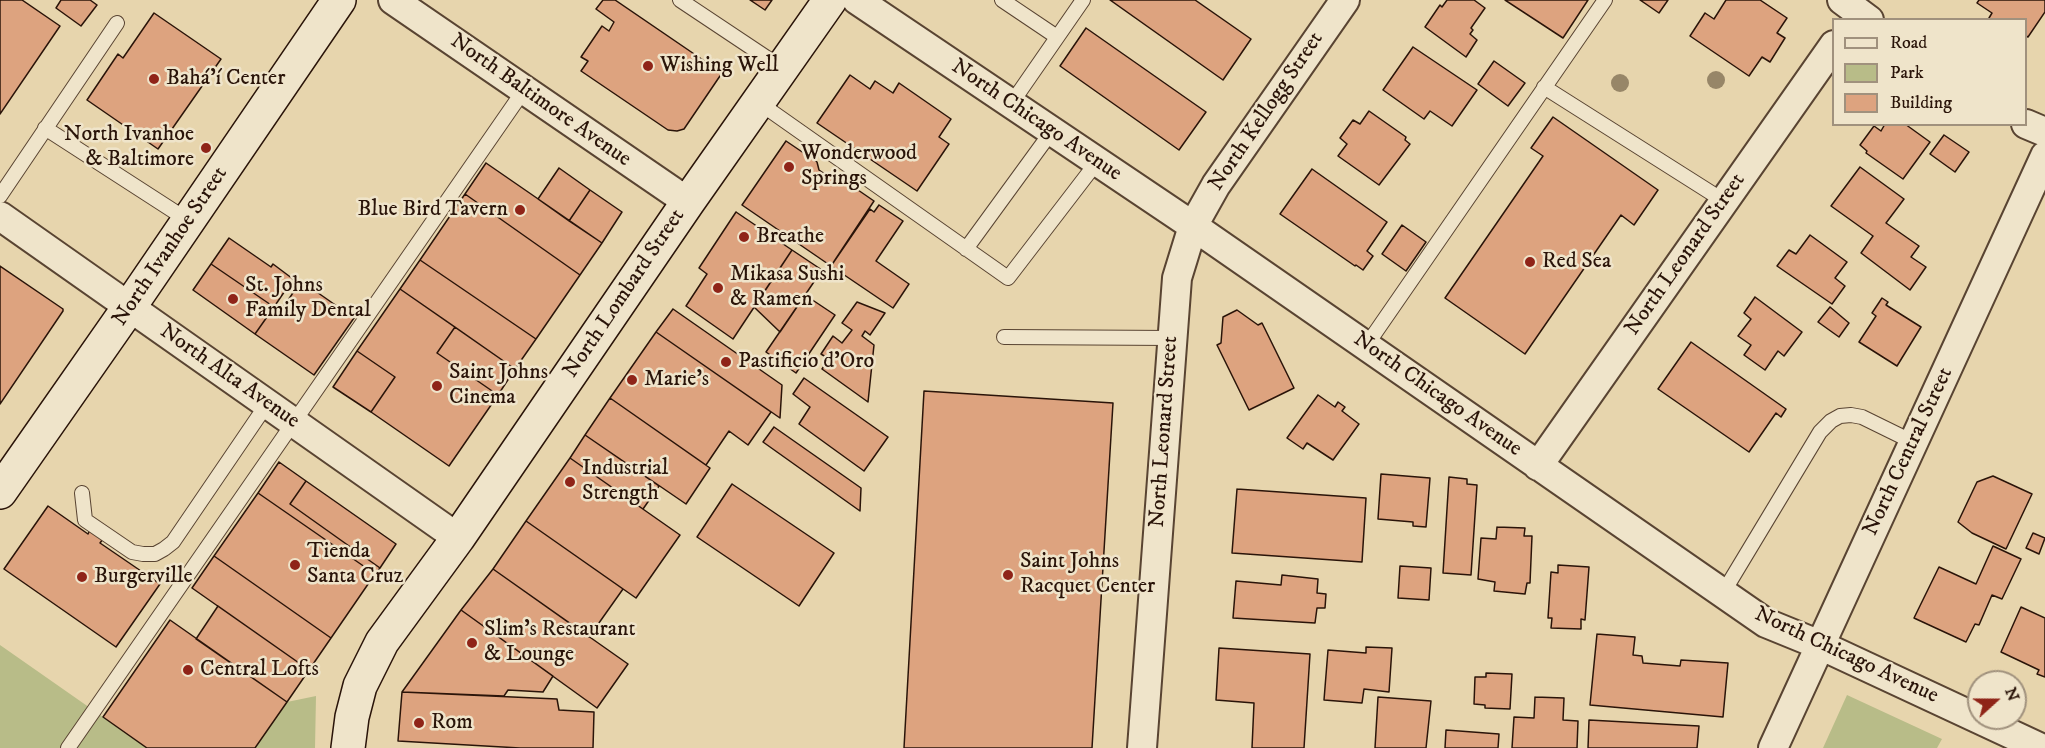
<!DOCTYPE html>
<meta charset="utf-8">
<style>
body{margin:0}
#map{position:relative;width:2045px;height:748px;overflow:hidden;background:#e7d5ad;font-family:"IM FELL DW Pica",serif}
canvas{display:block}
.legend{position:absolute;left:1832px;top:18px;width:195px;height:108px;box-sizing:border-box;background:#efe4ca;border:2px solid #a0917d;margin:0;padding:8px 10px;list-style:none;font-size:18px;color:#2a1409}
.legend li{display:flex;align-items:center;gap:12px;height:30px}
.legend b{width:30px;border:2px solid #a0917d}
.north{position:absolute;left:1967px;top:670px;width:60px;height:60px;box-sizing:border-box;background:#efe4ca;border:2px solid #a0917d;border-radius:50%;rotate:69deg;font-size:16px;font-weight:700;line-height:24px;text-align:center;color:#2a1409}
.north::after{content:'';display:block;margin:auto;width:21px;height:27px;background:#8f2418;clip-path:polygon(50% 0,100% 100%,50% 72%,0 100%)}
</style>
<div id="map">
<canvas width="2045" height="748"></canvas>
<ul class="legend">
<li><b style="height:8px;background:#efe4ca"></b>Road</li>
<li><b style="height:16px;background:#b8bc88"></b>Park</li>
<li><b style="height:16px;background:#dda37f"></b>Building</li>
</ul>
<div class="north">N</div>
</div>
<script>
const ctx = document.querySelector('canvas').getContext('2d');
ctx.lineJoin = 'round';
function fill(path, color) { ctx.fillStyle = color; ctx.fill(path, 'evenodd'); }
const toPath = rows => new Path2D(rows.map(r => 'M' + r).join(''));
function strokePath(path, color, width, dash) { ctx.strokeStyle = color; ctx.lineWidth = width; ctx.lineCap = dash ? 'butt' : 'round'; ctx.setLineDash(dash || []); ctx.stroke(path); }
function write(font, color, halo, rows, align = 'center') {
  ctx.font = font + ' "IM FELL DW Pica",serif'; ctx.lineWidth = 5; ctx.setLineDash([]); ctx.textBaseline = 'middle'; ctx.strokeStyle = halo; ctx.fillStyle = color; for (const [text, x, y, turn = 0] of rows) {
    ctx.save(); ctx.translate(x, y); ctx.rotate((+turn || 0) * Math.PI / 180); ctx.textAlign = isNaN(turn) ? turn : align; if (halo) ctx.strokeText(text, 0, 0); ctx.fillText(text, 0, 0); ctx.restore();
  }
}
const green = toPath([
 [0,645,103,717,147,748,0,748],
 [1847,695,1942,739,1937,748,1823,748],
 [316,696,315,748,255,748,287,702]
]);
const building = toPath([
 [0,0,22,0,60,26,0,114,0,0],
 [61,0,90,0,97,5,81,26,56,8,61,0],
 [603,0,615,0,722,73,684,129,677,131,668,130,581,71,588,61,581,57,602,26,609,31,614,22,596,9,603,0],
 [750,0,772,0,765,10,750,0],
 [1110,0,1195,0,1251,39,1223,80,1110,0],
 [1447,0,1474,0,1485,8,1471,28,1473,30,1470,34,1477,40,1466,57,1425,27,1440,5,1442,7,1447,0],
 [1505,0,1588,0,1563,38,1505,0],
 [1640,0,1668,0,1659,13,1640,0],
 [1726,0,1760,0,1787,18,1777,33,1785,38,1770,62,1762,57,1749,76,1690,36,1705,13,1714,19,1726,0],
 [1979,0,2045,0,2045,12,2028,37,2026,36,2026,20,1990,20,1989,18,1992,13,1977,3,1979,0],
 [154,13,221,59,158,149,87,100,118,54,123,58,154,13],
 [1086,28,1206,112,1179,150,1060,66,1086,28],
 [1413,47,1477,90,1452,126,1430,111,1424,119,1383,90,1413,47],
 [1494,61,1525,83,1508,106,1478,84,1494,61],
 [850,75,870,89,875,81,893,93,899,83,951,119,939,137,949,144,917,191,817,123,850,75],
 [1369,111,1406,137,1405,140,1410,144,1379,185,1338,156,1347,144,1340,138,1353,120,1360,124,1369,111],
 [1553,117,1658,190,1634,225,1621,215,1525,354,1445,298,1543,156,1531,148,1553,117],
 [1885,124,1905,124,1930,142,1903,179,1866,153,1867,151,1860,145,1874,126,1881,131,1885,124],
 [1944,135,1969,152,1955,172,1930,154,1944,135],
 [786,141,817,162,819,170,835,181,842,179,874,201,831,266,742,205,786,141],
 [486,163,602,243,580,275,465,194,486,163],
 [1860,167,1904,199,1886,223,1919,246,1911,257,1926,267,1910,290,1861,253,1873,236,1831,206,1860,167],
 [559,168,590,190,569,221,538,199,559,168],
 [1312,169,1387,222,1367,251,1373,256,1363,270,1356,265,1355,266,1280,214,1312,169],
 [590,190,622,212,602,243,569,221,590,190],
 [465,194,580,275,536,339,420,260,465,194],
 [879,205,903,221,876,261,909,284,893,308,831,266,870,209,874,212,879,205],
 [736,212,792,250,733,339,686,306,707,274,699,268,736,212],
 [1402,225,1426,242,1406,271,1382,254,1402,225],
 [1810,235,1847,262,1835,278,1845,286,1832,304,1777,266,1789,250,1796,254,1810,235],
 [229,238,271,267,273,264,293,279,274,307,211,264,229,238],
 [792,250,822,270,780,332,754,307,792,250],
 [420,260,536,339,515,369,400,289,420,260],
 [211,264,274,307,255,334,193,290,211,264],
 [0,266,63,309,63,311,0,404,0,266],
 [301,281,354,318,314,375,255,334,274,307,280,312,301,281],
 [400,289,455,327,437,353,498,395,449,466,371,412,395,377,357,351,400,289],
 [805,295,835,315,796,373,766,352,805,295],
 [1755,297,1802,332,1784,356,1778,351,1765,370,1744,355,1751,345,1738,336,1751,319,1744,313,1755,297],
 [1882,298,1888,302,1886,305,1921,327,1897,366,1859,342,1876,316,1872,313,1882,298],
 [857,302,885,313,870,335,865,331,862,336,874,345,868,402,822,369,829,359,821,354,833,336,842,343,852,330,842,323,857,302],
 [1830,307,1849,323,1839,337,1818,322,1830,307],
 [673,309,782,385,780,418,656,332,673,309],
 [1237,310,1258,325,1262,323,1294,388,1249,410,1217,345,1221,343,1223,317,1237,310],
 [455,327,515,369,498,395,437,353,455,327],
 [656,332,771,412,748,445,729,431,706,465,610,398,656,332],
 [1691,342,1786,409,1781,417,1776,413,1749,452,1658,389,1691,342],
 [357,351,395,377,371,412,333,387,357,351],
 [804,378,888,437,864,471,799,424,810,407,793,394,804,378],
 [924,391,1113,403,1092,748,904,748,924,391],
 [1318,395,1335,407,1338,402,1345,407,1342,411,1359,424,1333,460,1307,443,1303,449,1287,438,1318,395],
 [610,398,710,468,686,504,585,435,610,398],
 [774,427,861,488,860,511,763,442,774,427],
 [585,435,659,486,643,509,570,458,585,435],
 [570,458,680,535,636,598,526,521,570,458],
 [279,462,306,481,290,504,380,568,375,574,258,493,279,462],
 [1381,474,1430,478,1426,527,1413,526,1413,522,1378,519,1381,474],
 [1993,476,2032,494,2006,549,1972,533,1958,522,1977,482,1993,476],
 [1449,477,1467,479,1467,484,1477,485,1471,575,1443,573,1449,477],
 [306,481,396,544,380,568,290,504,306,481],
 [732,484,834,553,799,606,697,537,732,484],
 [1237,489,1366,498,1362,562,1232,553,1237,489],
 [258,493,375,574,331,638,214,556,258,493],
 [48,506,88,534,90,530,103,539,100,543,160,584,116,647,4,569,48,506],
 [526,521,623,589,589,637,493,569,526,521],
 [1497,527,1525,528,1524,536,1532,536,1530,583,1527,583,1525,594,1494,591,1495,582,1478,579,1481,538,1496,539,1497,527],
 [2033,533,2045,538,2039,554,2026,548,2033,533],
 [1993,546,2021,559,2002,599,1992,595,1979,625,1975,624,1966,642,1914,618,1939,567,1976,584,1993,546],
 [214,556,331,638,309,670,192,588,214,556],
 [1558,565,1589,567,1585,620,1581,619,1581,629,1551,628,1552,618,1548,618,1551,572,1558,573,1558,565],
 [1400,566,1431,568,1429,600,1398,598,1400,566],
 [493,569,628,664,597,708,461,610,493,569],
 [1282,575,1318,579,1317,593,1326,594,1325,608,1317,608,1315,623,1233,618,1236,581,1281,585,1282,575],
 [218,606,309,670,287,702,196,639,218,606],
 [2021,607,2045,618,2045,677,2037,674,2039,670,2001,652,2021,607],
 [461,610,553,676,543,692,508,690,504,696,402,692,461,610],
 [170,620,287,702,255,748,147,748,103,717,170,620],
 [1597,634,1635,637,1633,655,1642,656,1643,663,1680,666,1681,660,1728,663,1723,717,1590,705,1597,634],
 [1366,647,1392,648,1389,692,1364,689,1362,703,1324,700,1328,650,1366,653,1366,647],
 [1219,648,1310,654,1304,748,1252,748,1254,703,1216,700,1219,648],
 [1486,673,1512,674,1510,709,1485,708,1485,705,1474,704,1475,677,1486,677,1486,673],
 [402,692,557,699,559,710,594,712,593,748,520,748,398,741,402,692],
 [1378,697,1431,701,1426,748,1375,748,1378,697],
 [1535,697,1564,698,1563,720,1578,721,1577,748,1512,748,1514,717,1534,718,1535,697],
 [1589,720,1699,726,1697,748,1588,748,1589,720],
 [1446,730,1499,734,1498,748,1445,748,1446,730]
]);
const lane = toPath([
 [680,0,782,68],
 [1002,0,1057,37],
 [1544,87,1724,201],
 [758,102,1008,278,1097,162],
 [1011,104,1083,0],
 [45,128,189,221],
 [0,196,117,23],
 [966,249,1052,131],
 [1004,337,1172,338],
 [1366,346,1605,0],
 [82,493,85,520,132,552,143,554,155,554,164,549,173,542,267,404],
 [1723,593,1820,432,1831,421,1840,416,1851,415,1862,417,1913,442],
 [68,748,524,90]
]);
const street = toPath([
 [393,0,688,202],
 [857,0,1193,226,1766,623,1820,645,2041,748],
 [1842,0,1869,20],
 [2026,124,2045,132],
 [0,216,458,538],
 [1538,466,1834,45],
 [1142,748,1177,278,1193,226,1216,185,1345,0],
 [1773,748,2045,156]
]);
const secondary = toPath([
 [0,492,130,306,339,0],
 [348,748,352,717,360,686,382,642,458,538,688,202,830,0]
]);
const trees = [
 [1716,80],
 [1620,83]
];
const markers = [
 [648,66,6,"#8f2418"],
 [154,79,6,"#8f2418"],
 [206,148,6,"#8f2418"],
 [789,167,6,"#8f2418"],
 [520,210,6,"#8f2418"],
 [744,237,6,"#8f2418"],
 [1530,262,6,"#8f2418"],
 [718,288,6,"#8f2418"],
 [233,299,6,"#8f2418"],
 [726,362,6,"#8f2418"],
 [632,380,6,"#8f2418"],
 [437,386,6,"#8f2418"],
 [570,482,6,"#8f2418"],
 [295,565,6,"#8f2418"],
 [1008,575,6,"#8f2418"],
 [82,577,6,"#8f2418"],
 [472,643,6,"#8f2418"],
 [188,670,6,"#8f2418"],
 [419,723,6,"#8f2418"]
];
const poiNames = [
 ["Wishing Well",660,66],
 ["Bahá’í Center",166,79],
 ["North Ivanhoe",194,135,"right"],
 ["& Baltimore",194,160,"right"],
 ["Wonderwood",801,154],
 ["Springs",801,179],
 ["Blue Bird Tavern",508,210,"right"],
 ["Breathe",756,237],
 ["Red Sea",1542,262],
 ["Mikasa Sushi",730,275],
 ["& Ramen",730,300],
 ["St. Johns",245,286],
 ["Family Dental",245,311],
 ["Pastificio d’Oro",738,362],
 ["Saint Johns",449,373],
 ["Cinema",449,398],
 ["Marie's",644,380],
 ["Industrial",582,469],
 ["Strength",582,494],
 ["Tienda",307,552],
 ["Santa Cruz",307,577],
 ["Saint Johns",1020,562],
 ["Racquet Center",1020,587],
 ["Burgerville",94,577],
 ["Slim's Restaurant",484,630],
 ["& Lounge",484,655],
 ["Central Lofts",200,670],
 ["Rom",431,723]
];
const streetNames = [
 ["North Baltimore Avenue",540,101,35],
 ["North Kellogg Street",1267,112,-56],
 ["North Chicago Avenue",1036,121,34],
 ["North Ivanhoe Street",171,247,-56],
 ["North Leonard Street",1686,255,-55],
 ["North Lombard Street",625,294,-56],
 ["North Alta Avenue",229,377,35],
 ["North Chicago Avenue",1437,395,35],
 ["North Leonard Street",1165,432,-86],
 ["North Central Street",1909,452,-65],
 ["North Chicago Avenue",1846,656,25]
];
fill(green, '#b8bc88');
fill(building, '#dda37f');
strokePath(building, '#2a1409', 1.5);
strokePath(lane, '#594432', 16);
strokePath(street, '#594432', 32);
strokePath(secondary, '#2a1409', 36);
strokePath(lane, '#efe4ca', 14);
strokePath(street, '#efe4ca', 28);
strokePath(secondary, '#efe4ca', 33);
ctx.fillStyle = '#978668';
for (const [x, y] of trees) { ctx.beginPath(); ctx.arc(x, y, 9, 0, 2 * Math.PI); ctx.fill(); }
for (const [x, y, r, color] of markers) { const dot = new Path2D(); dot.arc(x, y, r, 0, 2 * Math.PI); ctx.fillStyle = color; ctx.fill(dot); strokePath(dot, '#efe4ca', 2); }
write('22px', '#2a1409', '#efe4ca', poiNames, 'left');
write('22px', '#2a1409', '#efe4ca', streetNames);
</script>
